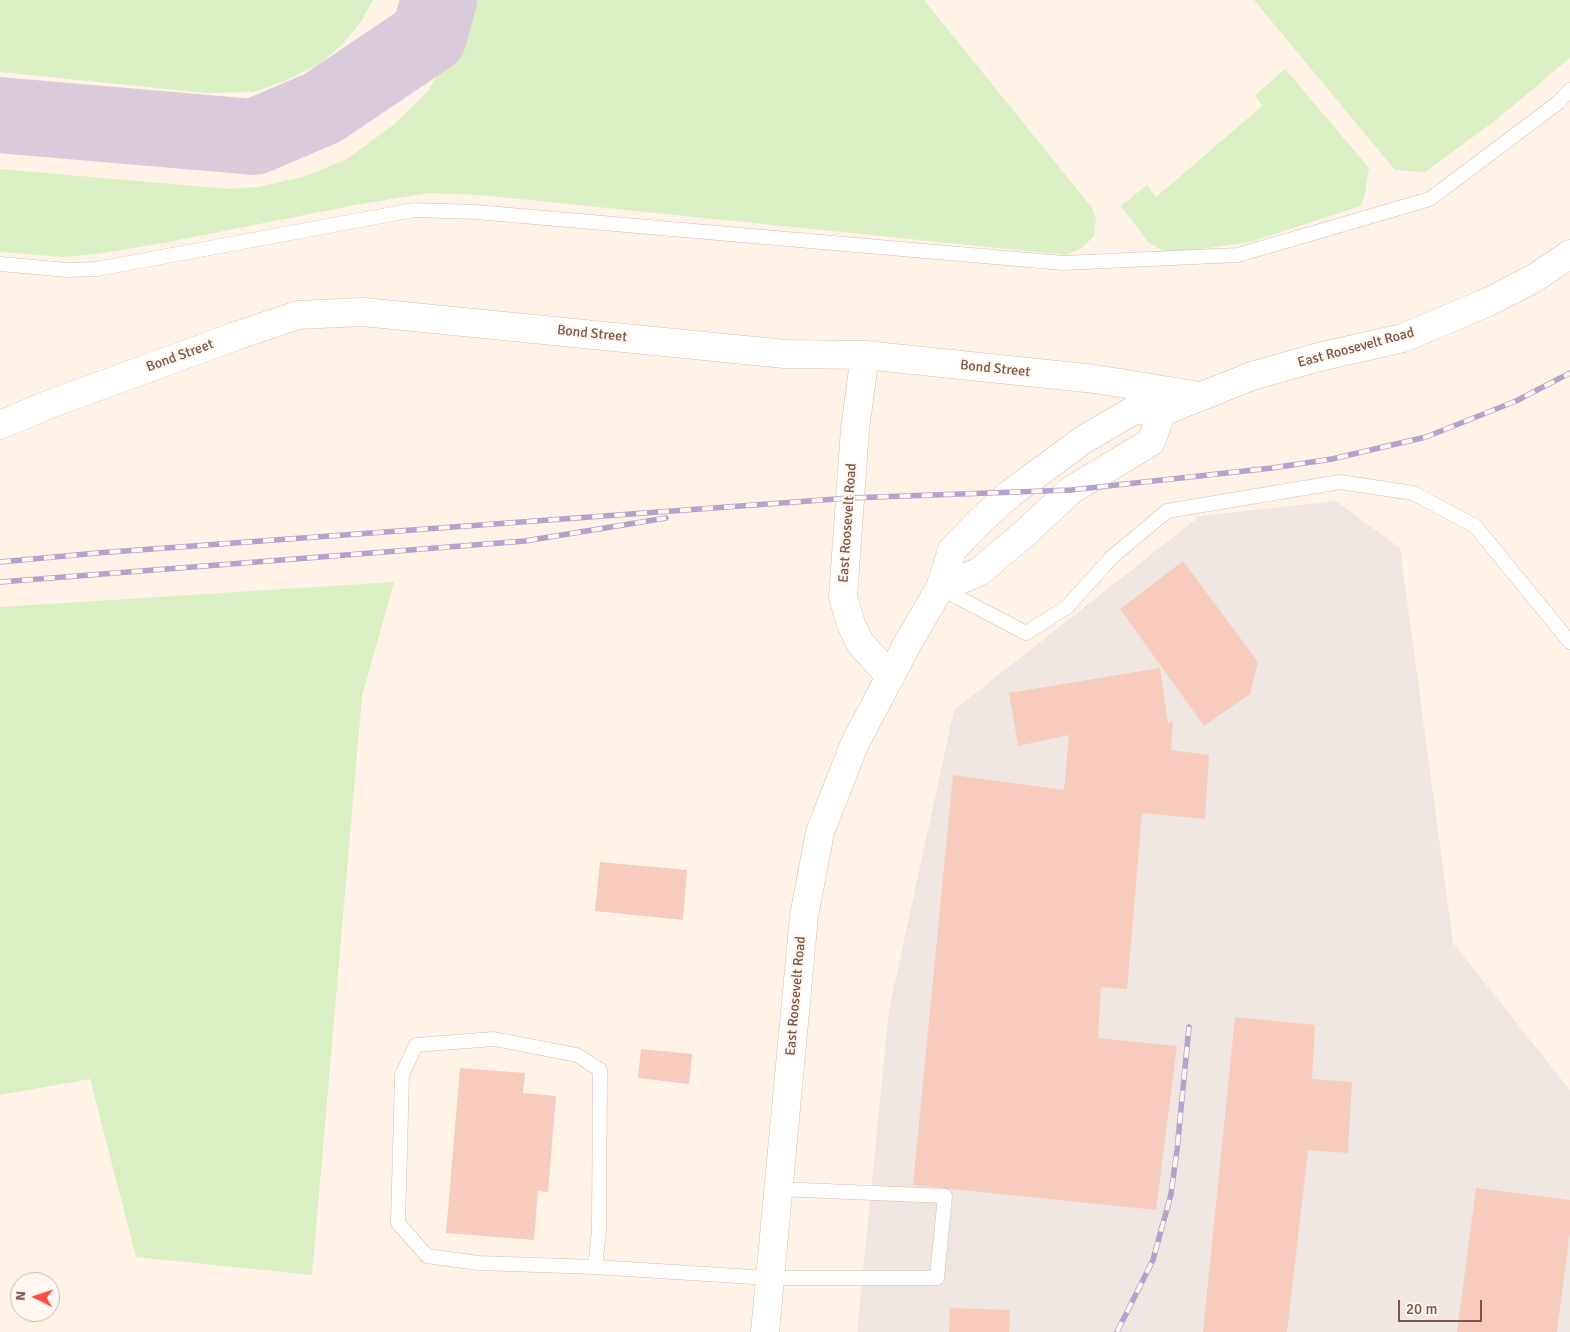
<!DOCTYPE html>
<style>
body{margin:0}
#map{position:relative;width:1570px;height:1332px;overflow:hidden;background:#fff3e7;font-family:Signika,sans-serif}
canvas{display:block}
.north{position:absolute;left:10px;top:1272px;width:50px;height:50px;box-sizing:border-box;background:#fff7f0;border:1px solid #cbb6ad;border-radius:50%;rotate:274deg;font-size:14px;font-weight:700;line-height:20px;text-align:center;color:#7c5448}
.north::after{content:'';display:block;margin:auto;width:18px;height:22px;background:#f55140;clip-path:polygon(50% 0,100% 100%,50% 72%,0 100%)}
.scale{position:absolute;left:1398px;top:1300px;width:84px;height:22px;box-sizing:border-box;border:2px solid #7c5448;border-top:0;padding-left:6px;font-size:15px;line-height:18px;white-space:nowrap;color:#7c5448;-webkit-text-stroke:4px #fff7f0;paint-order:stroke}
</style>
<div id="map">
<canvas width="1570" height="1332"></canvas>
<div class="north">N</div>
<div class="scale">20 m</div>
</div>
<script>
const ctx = document.querySelector('canvas').getContext('2d');
ctx.lineJoin = 'round';
function fill(path, color) { ctx.fillStyle = color; ctx.fill(path, 'evenodd'); }
const toPath = rows => new Path2D(rows.map(r => 'M' + r).join(''));
function strokePath(path, color, width, dash) { ctx.strokeStyle = color; ctx.lineWidth = width; ctx.lineCap = dash ? 'butt' : 'round'; ctx.setLineDash(dash || []); ctx.stroke(path); }
function write(font, color, halo, rows, align = 'center') {
  ctx.font = font + ' Signika,sans-serif'; ctx.lineWidth = 4; ctx.setLineDash([]); ctx.textBaseline = 'middle'; ctx.strokeStyle = halo; ctx.fillStyle = color; for (const [text, x, y, turn = 0] of rows) {
    ctx.save(); ctx.translate(x, y); ctx.rotate((+turn || 0) * Math.PI / 180); ctx.textAlign = isNaN(turn) ? turn : align; if (halo) ctx.strokeText(text, 0, 0); ctx.fillText(text, 0, 0); ctx.restore();
  }
}
const industrial = toPath([
 [1336,501,1400,548,1453,943,1570,1090,1570,1332,857,1332,889,1010,954,710,1200,516]
]);
const green = toPath([
 [0,0,373,0,360,23,342,45,319,64,285,81,254,92,205,93,0,72],
 [477,0,924,0,1093,209,1096,219,1094,236,1082,248,1066,255,480,195,428,193,355,205,163,243,97,254,63,257,0,252,0,169,229,189,258,187,306,176,347,159,392,126,428,91,459,40],
 [1254,0,1570,0,1570,58,1496,120,1425,172,1395,170],
 [1285,69,1369,168,1365,194,1361,206,1250,242,1168,254,1148,242,1121,206,1147,185,1156,197,1262,106,1255,95],
 [394,582,362,696,312,1275,136,1257,90,1079,0,1095,0,607]
]);
const taxiway = toPath([
 [0,115,254,137,322,108,429,36,439,0]
]);
const building = toPath([
 [1183,561,1258,662,1250,694,1204,726,1120,609],
 [1160,668,1168,723,1173,721,1171,750,1209,755,1205,819,1142,813,1127,989,1101,987,1098,1038,1177,1046,1156,1210,913,1185,953,775,1064,790,1069,735,1018,746,1009,693],
 [600,862,687,870,683,920,595,911],
 [1235,1017,1315,1025,1312,1079,1352,1082,1348,1153,1308,1150,1287,1332,1203,1332],
 [641,1049,692,1054,689,1084,638,1078],
 [460,1068,525,1073,523,1093,556,1096,548,1192,538,1191,534,1240,446,1233],
 [1476,1188,1570,1200,1570,1231,1557,1332,1457,1332],
 [950,1308,1010,1310,1009,1332,949,1332]
]);
const lane = toPath([
 [0,264,67,270,97,269,414,210,476,212,1063,263,1238,255,1430,199,1559,102,1570,90],
 [940,588,1026,633,1067,607,1112,557,1167,511,1340,482,1413,493,1475,526,1570,642],
 [595,1267,478,1263,427,1256,398,1223,402,1075,416,1045,494,1039,577,1055,600,1070,599,1230,595,1267,770,1278,937,1278,945,1196,778,1189]
]);
const secondary = toPath([
 [865,355,855,429,843,597,851,624,860,643,890,676],
 [0,425,50,404,236,336,298,315,363,312,785,354,865,355,1095,379,1200,396],
 [940,588,979,572,1024,534,1071,490,1151,442,1162,412],
 [765,1332,804,916,820,832,855,743,909,641,940,588,952,550,982,519,1011,493,1083,440,1134,410,1162,412,1252,376,1319,357,1403,338,1488,302,1533,279,1570,254]
]);
const rail = toPath([
 [0,562,97,553,850,498,1071,490,1272,468,1332,459,1426,437,1516,401,1570,373],
 [0,582,525,541,666,518],
 [1117,1332,1153,1260,1171,1194,1177,1150,1189,1027]
]);
const streetNames = [
 ["Bond Street",592,334,6],
 ["East Roosevelt Road",1356,348,-15],
 ["Bond Street",180,356,-20],
 ["Bond Street",995,369,6],
 ["East Roosevelt Road",848,523,-86],
 ["East Roosevelt Road",796,996,-85]
];
fill(industrial, '#efe6e1');
fill(green, '#daefc3');
strokePath(taxiway, '#d9cbd9', 76);
fill(building, '#f7ccbc');
strokePath(lane, '#d5bbae', 15);
strokePath(secondary, '#dbbbad', 29);
strokePath(lane, '#fff', 14);
strokePath(secondary, '#fff', 28);
strokePath(rail, '#b3a3cb', 5.5);
strokePath(rail, '#fff7f0', 4, [11]);
write('14px', '#7c5448', '#fff7f0', streetNames);
</script>
